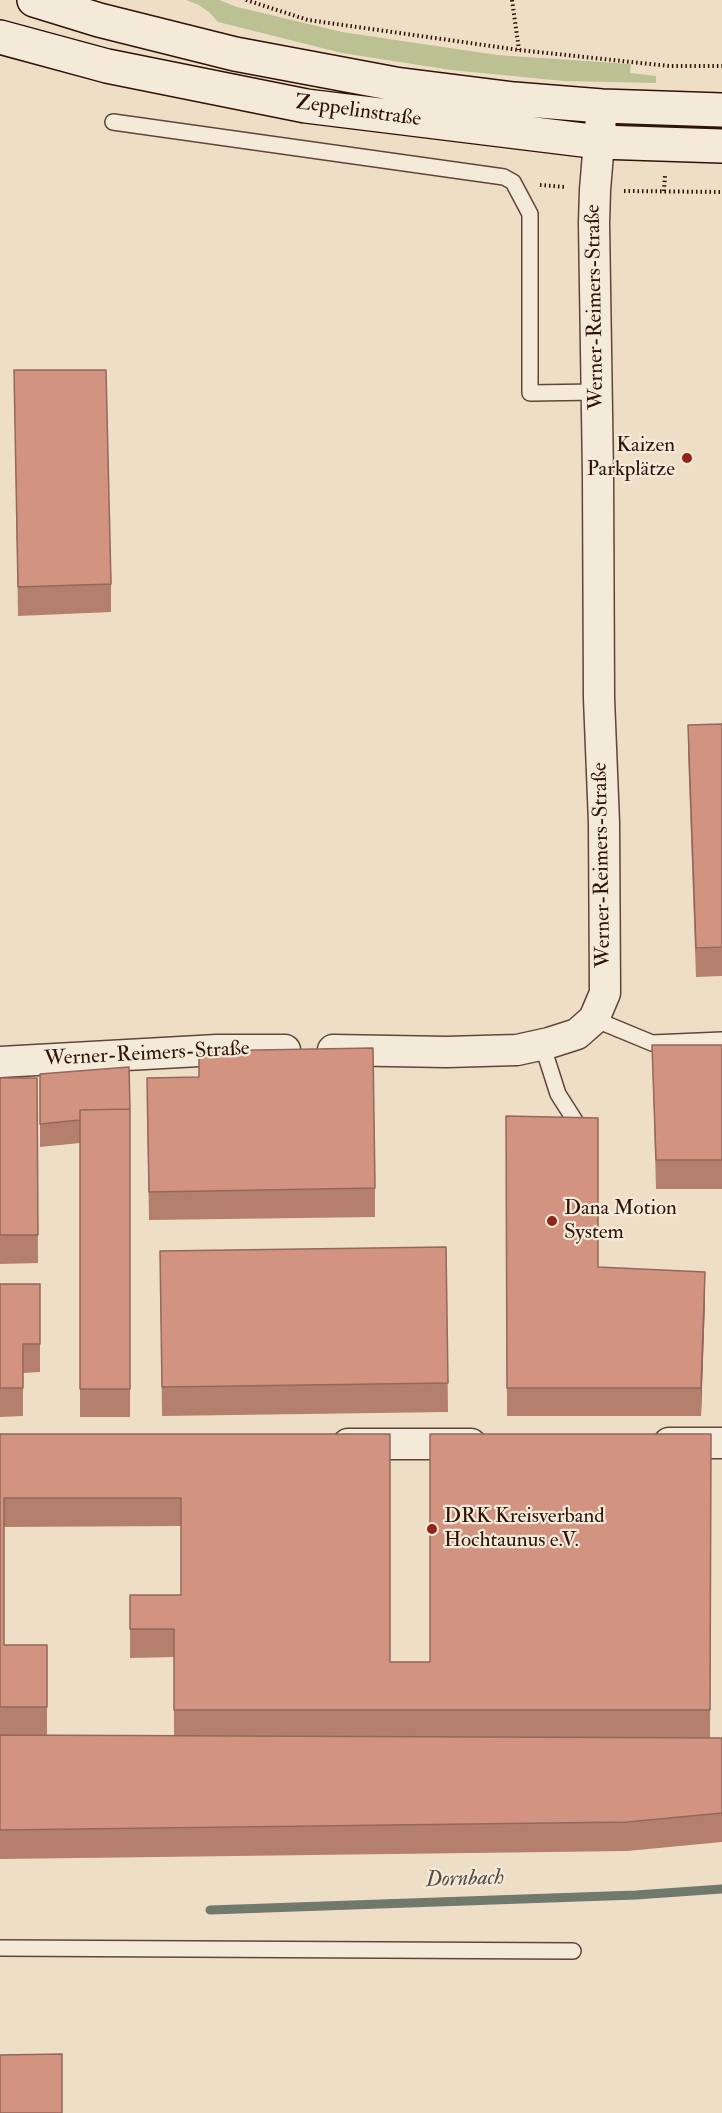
<!DOCTYPE html>
<meta charset="utf-8">
<style>
body{margin:0}
canvas{display:block;background:#eedec6}
</style>
<canvas width="722" height="2113"></canvas>
<script>
const ctx = document.querySelector('canvas').getContext('2d');
ctx.lineJoin = 'round';
function fill(path, color) { ctx.fillStyle = color; ctx.fill(path, 'evenodd'); }
const toPath = rows => new Path2D(rows.map(r => 'M' + r).join(''));
function strokePath(path, color, width, dash) { ctx.strokeStyle = color; ctx.lineWidth = width; ctx.lineCap = dash ? 'butt' : 'round'; ctx.setLineDash(dash || []); ctx.stroke(path); }
function write(font, color, halo, rows, align = 'center') {
  ctx.font = font + ' "IM FELL Double Pica",serif'; ctx.lineWidth = 4.5; ctx.setLineDash([]); ctx.textBaseline = 'middle'; ctx.strokeStyle = halo; ctx.fillStyle = color; for (const [text, x, y, turn = 0] of rows) {
    ctx.save(); ctx.translate(x, y); ctx.rotate((+turn || 0) * Math.PI / 180); ctx.textAlign = isNaN(turn) ? turn : align; if (halo) ctx.strokeText(text, 0, 0); ctx.fillText(text, 0, 0); ctx.restore();
  }
}
const green = toPath([
 [186,0,219,0,237,7,342,32,497,55,631,64,630,73,656,76,656,83,564,81,451,70,342,53,218,22,210,13,199,5]
]);
const stream = toPath([
 [210,1910,636,1895,722,1889]
]);
const path = toPath([
 [246,0,308,20,519,50,669,66,722,66],
 [512,0,519,50],
 [540,185,565,187],
 [624,191,722,192],
 [664,191,665,175]
]);
const service = toPath([
 [113,122,504,177,513,182,530,214,530,393,597,392],
 [594,1019,652,1043,722,1040],
 [542,1044,558,1094,579,1127,586,1129],
 [0,1948,573,1951]
]);
const minor = toPath([
 [333,1050,447,1052,517,1050,549,1043,577,1034,594,1019,605,993,604,823,599,698,598,476,594,223,595,190,602,106],
 [0,1062,217,1050,285,1050],
 [669,1443,722,1443],
 [348,1444,471,1444]
]);
const secondary = toPath([
 [34,0,99,20,235,54,395,84,514,99,602,106,722,110],
 [0,37,107,66,306,106,599,142,722,146]
]);
const wall = toPath([
 [14,370,111,584,111,612,18,616],
 [722,724,722,976,696,977,688,753,688,725],
 [652,1045,722,1045,722,1189,656,1189],
 [40,1074,130,1109,130,1417,80,1417,80,1137,80,1143,40,1147],
 [199,1077,375,1188,375,1217,149,1220,147,1107],
 [0,1078,37,1078,38,1263,0,1264],
 [506,1116,598,1267,705,1301,701,1416,507,1416],
 [446,1247,448,1412,162,1416,160,1251],
 [0,1284,40,1284,40,1372,23,1373,23,1416,0,1417],
 [0,1434,390,1434,390,1662,430,1662,711,1434,710,1738,722,1738,722,1842,627,1851,0,1859],
 [181,1526,181,1595,130,1595,130,1658,174,1657,174,1736,47,1736,47,1645,4,1645,4,1527]
]);
const shadedWall = toPath([
 [705,1272,705,1301,701,1416,701,1388]
]);
const building = toPath([
 [14,370,106,370,111,584,18,587,14,370],
 [722,724,722,947,696,948,688,725,722,724],
 [652,1045,722,1045,722,1160,656,1160,652,1045],
 [373,1048,375,1188,149,1192,147,1078,199,1077,199,1051,373,1048],
 [129,1067,130,1109,80,1110,80,1120,40,1124,40,1074,129,1067],
 [0,1078,37,1078,38,1235,0,1235,0,1078],
 [130,1109,130,1389,80,1389,80,1110,130,1109],
 [506,1116,598,1118,598,1267,705,1272,701,1388,507,1388,506,1116],
 [446,1247,448,1383,162,1387,160,1251,446,1247],
 [0,1284,40,1284,40,1344,23,1344,23,1388,0,1388,0,1284],
 [0,1434,390,1434,390,1662,430,1662,430,1434,711,1434,710,1710,174,1710,174,1629,130,1629,130,1595,181,1595,181,1498,4,1498,4,1645,47,1645,47,1707,0,1707,0,1434],
 [0,1735,722,1738,722,1813,627,1822,0,1830,0,1735],
 [62,2054,62,2113,0,2113,0,2055,62,2054]
]);
const markers = [
 [687,458,6,"#8f2418"],
 [552,1221,6,"#8f2418"],
 [432,1529,6,"#8f2418"]
];
const streetNames = [
 ["Zeppelinstraße",358,112,8],
 ["Werner-Reimers-Straße",596,307,-91],
 ["Werner-Reimers-Straße",603,865,-91],
 ["Werner-Reimers-Straße",147,1055,-3]
];
const poiNames = [
 ["Kaizen",675,446,"right"],
 ["Parkplätze",675,470,"right"],
 ["Dana Motion",564,1209],
 ["System",564,1233],
 ["DRK Kreisverband",444,1517],
 ["Hochtaunus e.V.",444,1541]
];
const waterNames = [
 ["Dornbach",465,1880,-2]
];
fill(green, '#bbc193');
strokePath(stream, '#70796b', 9);
strokePath(service, '#604636', 18);
strokePath(minor, '#604636', 33);
strokePath(secondary, '#301306', 36);
strokePath(path, '#301306', 4, [1.5, 3]);
strokePath(service, '#f4eada', 15);
strokePath(minor, '#f4eada', 30);
strokePath(secondary, '#f4eada', 33);
fill(wall, '#b57f6e');
fill(shadedWall, '#93685a');
fill(building, '#d29480');
strokePath(building, '#93685a', 1.5);
for (const [x, y, r, color] of markers) { const dot = new Path2D(); dot.arc(x, y, r, 0, 2 * Math.PI); ctx.fillStyle = color; ctx.fill(dot); strokePath(dot, '#f4eada', 2); }
write('21px', '#301306', '#f4eada', streetNames);
write('21px', '#301306', '#f4eada', poiNames, 'left');
write('italic 22px', '#554e41', '#f4eada', waterNames);
</script>
